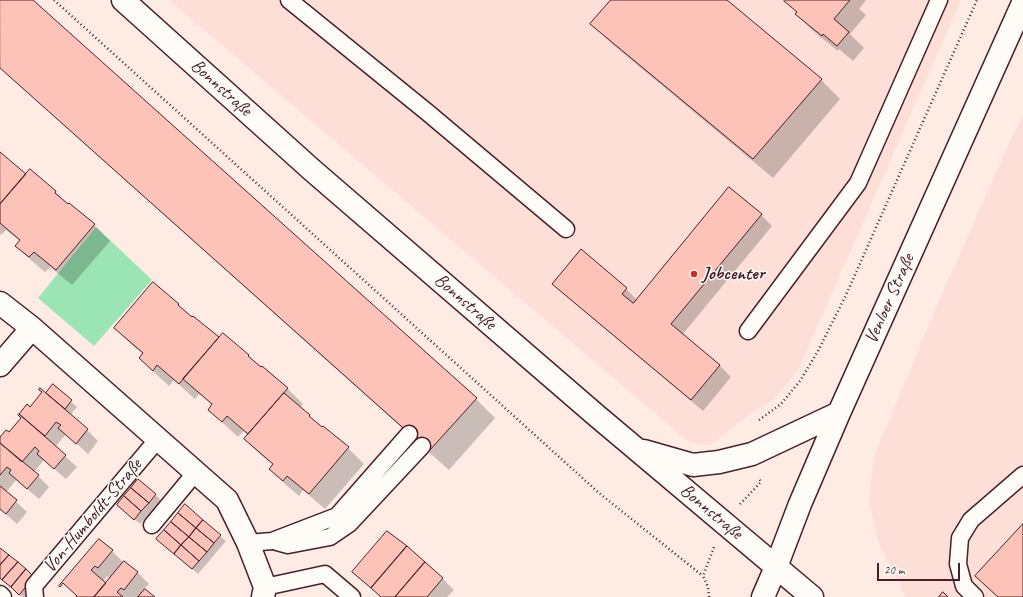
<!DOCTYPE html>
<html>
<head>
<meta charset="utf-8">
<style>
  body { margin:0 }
  #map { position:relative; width:1023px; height:597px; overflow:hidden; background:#fdebe4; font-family:Caveat,sans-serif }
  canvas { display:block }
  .scale { position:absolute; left:877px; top:563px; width:83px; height:18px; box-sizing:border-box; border:2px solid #4a1f2b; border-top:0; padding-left:5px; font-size:12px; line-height:14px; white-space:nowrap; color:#4a1f2b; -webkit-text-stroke:3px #fdfcf7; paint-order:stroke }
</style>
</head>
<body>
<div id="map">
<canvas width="1023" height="597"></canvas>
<div class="scale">20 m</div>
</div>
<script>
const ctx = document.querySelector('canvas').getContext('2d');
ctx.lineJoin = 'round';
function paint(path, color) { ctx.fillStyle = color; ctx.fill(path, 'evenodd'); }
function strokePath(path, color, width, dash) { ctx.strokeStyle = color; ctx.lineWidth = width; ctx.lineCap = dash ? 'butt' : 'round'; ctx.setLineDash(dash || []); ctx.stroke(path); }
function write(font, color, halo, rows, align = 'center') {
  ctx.font = font + ' Caveat,sans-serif'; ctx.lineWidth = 3; ctx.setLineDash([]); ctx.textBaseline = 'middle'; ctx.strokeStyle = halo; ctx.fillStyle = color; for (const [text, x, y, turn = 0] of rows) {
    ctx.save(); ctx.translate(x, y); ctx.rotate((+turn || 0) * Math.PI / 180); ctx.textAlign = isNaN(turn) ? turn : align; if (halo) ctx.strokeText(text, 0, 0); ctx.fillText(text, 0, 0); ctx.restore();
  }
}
paint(new Path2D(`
  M169,0H961L798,370L777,396L769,403L751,413L710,445L689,442Z
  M1023,116V597H906L879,544L869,502L874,457L939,301L1008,146Z`), '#fddfd7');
paint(new Path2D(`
  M96,227L152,280L94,346L38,298Z`), '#9be5b4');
paint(new Path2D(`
  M0,0H31L476,399L495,418L449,470L0,68Z
  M612,0H726L821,80L840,99L773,178L611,43L592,24Z
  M787,0H866L859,9L866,15L850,34L864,48L853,61L839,49L838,51L812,30L797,14L798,13L786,1Z
  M0,153L26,175L55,192L69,205L94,225L110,241L72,285L50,267L45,272L32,261L16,246L20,241L6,230L1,235L0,234Z
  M729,188L761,215L772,226L682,335L720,366L731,377L703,411L565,295L554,284L626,289L637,300Z
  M154,284L178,305L192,318L193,317L219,339L248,355L261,368L287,388L303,404L300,408L322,429L348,448L364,464L325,509L303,490L299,496L286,485L270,469L274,465L261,455L245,439L248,435L243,431L238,437L225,425L209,409L213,405L199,394L195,399L174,380L169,386L156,374L140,358L143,354L131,344L115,328Z
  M53,386L77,407L70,415L87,430L98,441L88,454L66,434L55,447L77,467L66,479L44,460L34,472L49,487L39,499L16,480L6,492L27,512L17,524L0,509V438L9,434L22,418L19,415L27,406L30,408L46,395Z
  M139,481L161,500L140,524L123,510Z
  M388,532L443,579L454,590L447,597H381L354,572Z
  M220,536L226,541L198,574L163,544Z
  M99,540L112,551L124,563L125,562L138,573L149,584L144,589L153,597H77L78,596L63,583ZM107,576L110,579L106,584L103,581Z
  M0,549L34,577L27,597H22L0,578Z`), '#0003');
const building = new Path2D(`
  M0,0H33L477,398L429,451L0,68Z
  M611,0H727L822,79L753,159L590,24Z
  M785,0H850L834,19L849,32L837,46L823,34L822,36L795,14L797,12L784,1Z
  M0,152L26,174L0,204Z
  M30,169L56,191L55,193L68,204L69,203L95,224L56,270L34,252L29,257L15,246L20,240L0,223V204Z
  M729,187L762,214L671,324L720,365L691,400L552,284L581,249L627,288L622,294L633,303Z
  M153,282L179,304L178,305L192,317L193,316L219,337L179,384L157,365L153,371L139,358L143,353L114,328Z
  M223,333L249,355L248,356L261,367L262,366L288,388L248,434L227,416L222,422L208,410L212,404L183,379Z
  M53,384L72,400L65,409L46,393Z
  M40,388L88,429L76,444L58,428L61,425L56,422L45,436L19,414L27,404L30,407L42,392L39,390Z
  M284,393L310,415L309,416L322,427L323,426L349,447L309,494L287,476L283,481L269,469L273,464L244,439Z
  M19,414L66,455L54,469L37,454L39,451L35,447L22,462L0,443V437L6,430L9,432L21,418L18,415Z
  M0,443L39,475L27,489L9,473L11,470L7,467L0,475Z
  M138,479L156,494L149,503L131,488Z
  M0,486L17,500L6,514L0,509Z
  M131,488L149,503L141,511L124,496Z
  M124,496L141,511L134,520L117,505Z
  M185,504L203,520L196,528L178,513Z
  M178,513L196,528L189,537L171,522Z
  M203,520L221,535L214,543L196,528Z
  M171,522L189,537L181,545L164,530Z
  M1023,524V597H998L975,576Z
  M196,528L214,543L207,552L189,537Z
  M164,530L181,545L174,554L156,539Z
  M387,531L407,546L371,588L352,572Z
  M189,537L207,552L199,561L181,545Z
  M99,539L113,550L98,568L95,566L91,570L106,583L94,597H76L77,596L63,583L60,587L59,586Z
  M181,545L199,561L192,569L174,554Z
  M407,546L425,562L395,597H381L371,588Z
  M0,548L9,555L0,565Z
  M9,555L18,562L2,580L0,578V565Z
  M124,561L138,572L124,590L121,588L117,592L123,597H94Z
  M18,562L26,569L11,587L2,580Z
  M425,562L443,578L427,597H395Z
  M26,569L34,577L19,595L11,587Z
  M145,589L155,597H138Z
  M943,592L948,597H939Z`);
paint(building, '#fec3b8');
strokePath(building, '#4a1f2b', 1);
const lane = new Path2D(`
  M289,0L427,112L566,229
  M748,331L858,183L939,0
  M152,525L196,472
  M277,542L288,545L330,537L349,524L422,446
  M248,543L272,541L337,516L409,434
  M265,587L325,574L352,597
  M0,594L3,597
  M35,597L34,586L158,439
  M975,597L964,586L958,564L960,538L971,520L1023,475`);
const street = new Path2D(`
  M0,303L32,328L227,500L248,543L265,587L263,597
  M0,365L32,328`);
const secondary = new Path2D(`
  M123,0L312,170L597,416L812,597
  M644,451L693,465L719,462L752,454L839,413
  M763,597L776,567L800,504L839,413L1023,3`);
strokePath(lane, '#4a1f2b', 19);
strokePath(street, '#4a1f2b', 25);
strokePath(secondary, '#4a1f2b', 25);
strokePath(new Path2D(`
  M54,0L599,493L703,576
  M759,420L781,404L800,381L818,351L846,295L977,0
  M740,504L761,482L759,478
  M709,597L708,587L703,576L714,547`), '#4a1f2b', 2.5, [1, 3]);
strokePath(lane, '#fdfcf7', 16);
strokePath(street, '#fdfcf7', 22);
strokePath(secondary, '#fdfcf7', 22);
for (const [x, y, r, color] of [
  [694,274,4,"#c8321e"]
]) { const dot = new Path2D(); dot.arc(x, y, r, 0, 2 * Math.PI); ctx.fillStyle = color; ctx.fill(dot); strokePath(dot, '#fdfcf7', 1.5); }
write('19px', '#4a1f2b', '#fdfcf7', [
  ["Bonnstraße",221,88,42],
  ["Venloer Straße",890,299,-66],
  ["Bonnstraße",465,302,41],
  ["Bonnstraße",711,512,40],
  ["Von-Humboldt-Straße",93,516,-50]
]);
write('bold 19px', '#4a1f2b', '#fdfcf7', [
  ["Jobcenter",702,274]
], 'left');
</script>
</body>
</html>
